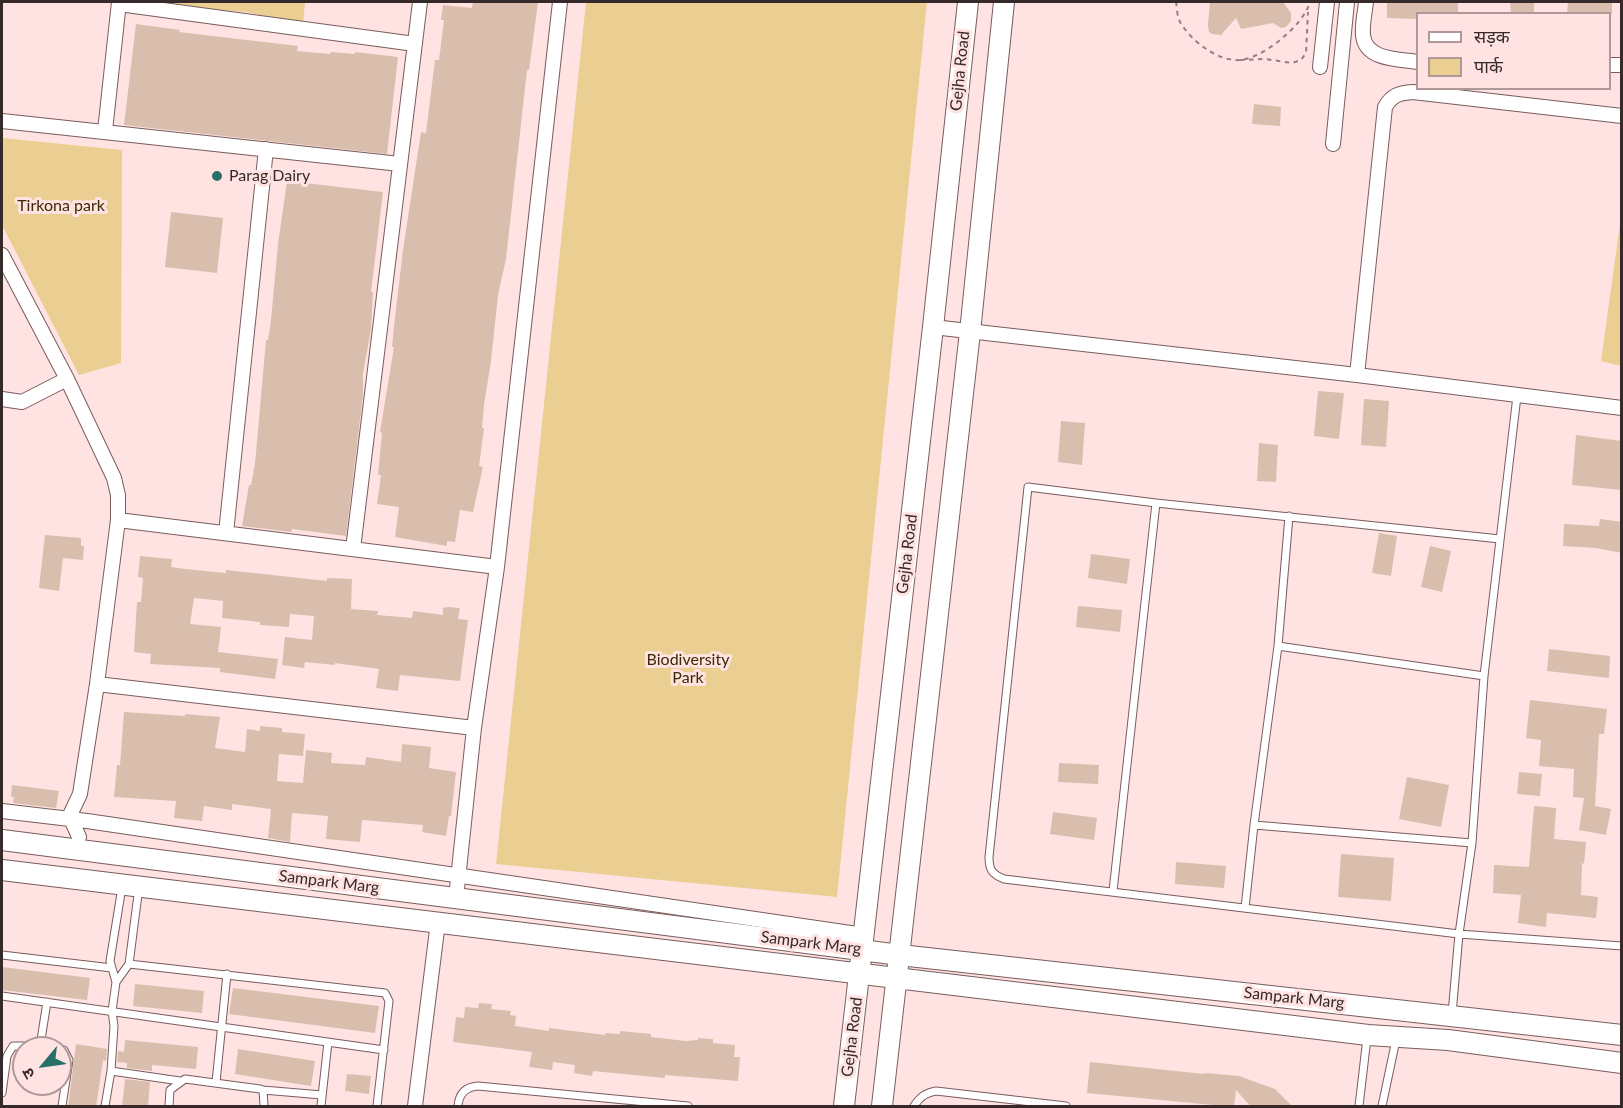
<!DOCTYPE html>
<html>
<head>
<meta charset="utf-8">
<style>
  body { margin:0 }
  #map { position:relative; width:1623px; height:1108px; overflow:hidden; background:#ffe3e2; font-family:Lato,"Noto Sans Devanagari",sans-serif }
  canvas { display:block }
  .frame { position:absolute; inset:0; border:3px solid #362929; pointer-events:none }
  .legend { position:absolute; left:1416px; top:12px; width:195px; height:78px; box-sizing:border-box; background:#ffe3e2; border:2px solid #af9998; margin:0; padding:8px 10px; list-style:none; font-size:18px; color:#362929 }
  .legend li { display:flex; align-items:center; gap:12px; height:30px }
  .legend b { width:30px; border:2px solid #af9998 }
  .north { position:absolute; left:12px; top:1036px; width:60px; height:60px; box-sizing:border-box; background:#ffe3e2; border:2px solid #af9998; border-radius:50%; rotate:241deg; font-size:16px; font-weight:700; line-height:24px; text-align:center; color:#362929 }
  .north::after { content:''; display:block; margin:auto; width:21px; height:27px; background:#297168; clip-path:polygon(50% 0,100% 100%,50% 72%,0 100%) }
</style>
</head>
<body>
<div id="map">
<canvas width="1623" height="1108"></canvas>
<div class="frame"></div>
<ul class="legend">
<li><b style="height:8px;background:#fff"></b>सड़क</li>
<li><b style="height:16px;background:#ebce91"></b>पार्क</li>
</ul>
<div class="north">उ</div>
</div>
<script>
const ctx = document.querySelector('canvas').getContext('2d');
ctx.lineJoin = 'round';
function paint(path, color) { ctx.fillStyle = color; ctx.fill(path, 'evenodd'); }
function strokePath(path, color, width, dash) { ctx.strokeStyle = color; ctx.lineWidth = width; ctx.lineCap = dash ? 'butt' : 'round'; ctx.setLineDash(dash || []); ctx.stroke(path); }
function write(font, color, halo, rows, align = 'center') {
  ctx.font = font + ' Lato,sans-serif'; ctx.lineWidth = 6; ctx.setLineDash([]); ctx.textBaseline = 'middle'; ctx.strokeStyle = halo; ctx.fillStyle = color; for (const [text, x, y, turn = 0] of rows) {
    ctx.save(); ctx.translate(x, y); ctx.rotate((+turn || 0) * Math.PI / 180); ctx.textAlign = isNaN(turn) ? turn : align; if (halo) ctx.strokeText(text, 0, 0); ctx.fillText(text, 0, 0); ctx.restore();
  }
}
paint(new Path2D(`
  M123,2H305L303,24L246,12Z
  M586,2H927L837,897L496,864Z
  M2,138L122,150L121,363L79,375L2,225Z
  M1621,217L1622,366H1621L1601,361Z`), '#ebce91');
paint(new Path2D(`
  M473,2H538L529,70H527L506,259L498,295L491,361L484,405L482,428H484L479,466L483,467L473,512L460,510L455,542L447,541V546L395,537L399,507L377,504L381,475H378L382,433L380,432L394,347H392L394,326L403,250L421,132L426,133L435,60H439L444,20H441L443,5L472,8Z
  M1210,2H1283L1291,13V21L1286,27L1281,28L1273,23L1241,29L1236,18L1221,35L1212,34L1209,32L1208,25Z
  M1387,2H1458V14H1418V19L1387,18Z
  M1510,2H1534V14H1511Z
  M1568,2H1612V14H1567Z
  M136,24L180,30L179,32L298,46L297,51L330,54L331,52L355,54V52L398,57L387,154L124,125Z
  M1254,104L1281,107L1280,126L1252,124Z
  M287,181L383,192L371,292H373L371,329L363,374V395L346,536L292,529L291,532L242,526L249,485H251L255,464L266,340H268L271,320L278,244Z
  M171,212L223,218L217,273L165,267Z
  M1318,391L1344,393L1339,439L1314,436Z
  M1364,399L1389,401L1386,447L1361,445Z
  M1061,421L1085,423L1082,465L1058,462Z
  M1576,435L1622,441V490L1572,485Z
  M1259,443L1278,445L1276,482L1257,481Z
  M1600,519L1622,522V553L1596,548L1563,546L1564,524L1599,526Z
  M1379,533L1397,536L1391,576L1372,573Z
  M45,535L81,538V546H84L83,560L63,558L59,591L39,588Z
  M1430,546L1451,551L1442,592L1421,587Z
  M1091,554L1130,559L1127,584L1088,578Z
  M140,556L172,559L171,567L185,569L226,573V570L327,581V578L352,579L351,609L378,611L377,615L412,618L413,611L443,615V608L448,607L460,608L458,619L468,620L460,681L400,675L398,691L376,688L379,669L335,663V665L305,662L304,668L282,665L285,637L312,640L314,616L290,614L289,627L260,625V622L222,618L223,601L194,598L190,624L221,627L218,652L278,659L275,679L220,672V668L150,664L151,654L134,652L137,602H141L143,578L138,577Z
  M1078,606L1122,610L1120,632L1076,627Z
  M1549,649L1610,656L1609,678L1547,671Z
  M1530,700L1607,709L1604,734H1599L1595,806L1611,809L1606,835L1579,830L1584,798L1573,797L1574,769L1539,766L1541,740L1526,738Z
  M124,712L185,716V714L220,717L215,748L245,752L247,729L260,731V726L282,728V732L305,734L303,756L279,754L277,781L303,783L306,750L332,753L331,763L365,765L366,757L401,762L402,744L431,747L429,768L456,772L451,816H449L446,836L422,832L423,825L362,820L360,842L326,839L328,816L292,813L290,842L268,838L271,809L232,804V810L204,806L202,821L174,818L176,801L114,797L117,765H120Z
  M1059,763L1099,765L1098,784L1058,782Z
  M1519,772L1542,774L1540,796L1517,794Z
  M1407,777L1449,785L1441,827L1399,819Z
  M12,785L59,791L56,808L13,803L14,797H11Z
  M1534,806L1556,808L1554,839L1586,842L1584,864L1582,863L1581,895L1598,897L1596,918L1547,913L1546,927L1518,923L1521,895L1493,893L1494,865L1529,867Z
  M1053,812L1097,818L1094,840L1050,834Z
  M1341,854L1394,858L1391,901L1338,897Z
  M1176,862L1226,866L1224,888L1175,884Z
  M2,967L90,978L87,1000L2,990Z
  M135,984L204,991L202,1013L133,1006Z
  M233,988L379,1006L375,1033L229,1014Z
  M479,1003L492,1004L491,1009L511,1011L510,1015L516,1016L515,1026L549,1031V1028L605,1035V1033L620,1034V1031L651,1034V1037L685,1041L698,1040V1038L713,1039V1043L735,1045L734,1057H740L738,1081L665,1075V1078L593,1071L592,1076L574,1073L575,1065L553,1062L552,1070L529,1067L532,1052L453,1042L456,1017L464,1018L465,1007L478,1008Z
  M125,1040L198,1047L196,1069L152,1065V1071L127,1068V1063L117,1062L118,1051L124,1052Z
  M76,1044L107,1049L106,1061L103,1060L96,1107H68Z
  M238,1049L315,1061L311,1086L235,1074Z
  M1090,1062L1204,1074L1205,1073L1239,1076L1275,1089L1293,1107H1251L1236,1090L1234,1107L1087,1093Z
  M347,1074L371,1076L369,1094L345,1091Z
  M125,1079L150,1082L148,1107H122Z`), '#d9bead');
const lane = new Path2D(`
  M1500,539L1156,503L1028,487L989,857C989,870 992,874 1004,879L1459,934L1622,946
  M1278,646L1484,676
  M1254,825L1472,843
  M122,887L110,961L116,982L129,964L139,887
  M1113,891L1156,503
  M1245,908L1254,825L1278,646L1289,516
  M2,955L112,968
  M129,964L385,993L389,1001L377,1106
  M2,996L384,1050
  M1452,1014L1459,934L1472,843L1484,676L1517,396
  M40,1046L53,1048
  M60,1049L64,1050L69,1060L62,1106
  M111,1071L180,1081
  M216,1082L227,974
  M263,1090L322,1095
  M2,1093L7,1056L13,1046H40L47,1002
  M105,1106L111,1071L114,1026L112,1011L116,982
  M169,1106L170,1090L185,1079L260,1089L263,1090L264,1106
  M321,1106L328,1042
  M458,1106C459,1094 465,1087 478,1086L688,1106
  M914,1106C920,1097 925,1093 936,1091L1066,1106
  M1359,1106L1367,1038
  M1382,1106L1396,1040`);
const street = new Path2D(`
  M1366,2C1365,12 1362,24 1363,35C1365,60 1398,59 1418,62
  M119,4L415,44
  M1610,65H1622
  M1320,67L1327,2
  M2,121L400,164
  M105,131L119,2
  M1333,144L1347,2
  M2,255L67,379L114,478L118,495V520L97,684L80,794L71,813V819L79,837
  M933,327L1357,375L1622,408
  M1357,375L1385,107C1392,95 1399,93 1413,92L1622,116
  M2,399L22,402L67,379
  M118,520L497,567
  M226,533L266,149
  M353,549L420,2
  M97,684L474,728
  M2,811L87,821L864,935
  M456,898L474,728L497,567L560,2
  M415,1106L438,922`);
const secondary = new Path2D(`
  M2,840L900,955L1622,1035
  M2,870L1368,1035L1448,1040L1622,1063
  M844,1106L933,327L968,2
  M882,1106L970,332L1004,2`);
strokePath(lane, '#795c5c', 9);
strokePath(street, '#795c5c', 16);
strokePath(secondary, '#795c5c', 22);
strokePath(new Path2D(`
  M1176,2C1177,7 1177,15 1179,20C1188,38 1213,58 1234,60C1259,63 1304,25 1310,2
  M1240,60L1265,59L1292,63L1301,60L1306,53L1308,12`), '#94807f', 2, [4.5, 4.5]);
strokePath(lane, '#fff', 7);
strokePath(street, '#fff', 14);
strokePath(secondary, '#fff', 20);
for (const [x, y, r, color] of [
  [217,176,6,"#297168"]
]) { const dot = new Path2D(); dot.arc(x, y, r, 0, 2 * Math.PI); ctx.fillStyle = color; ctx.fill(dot); strokePath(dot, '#ffe3e2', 2); }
write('16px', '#362929', '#ffe3e2', [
  ["Gejha Road",960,71,-84],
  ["Gejha Road",907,554,-83],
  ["Sampark Marg",329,882,7],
  ["Sampark Marg",811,943,7],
  ["Sampark Marg",1294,998,6],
  ["Gejha Road",852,1037,-83]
]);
write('16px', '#362929', '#ffe3e2', [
  ["Parag Dairy",229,176]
], 'left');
write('16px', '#3b2b04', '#ffe3e2', [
  ["Tirkona park",61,206],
  ["Biodiversity",688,660],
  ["Park",688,678]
]);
</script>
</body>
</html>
